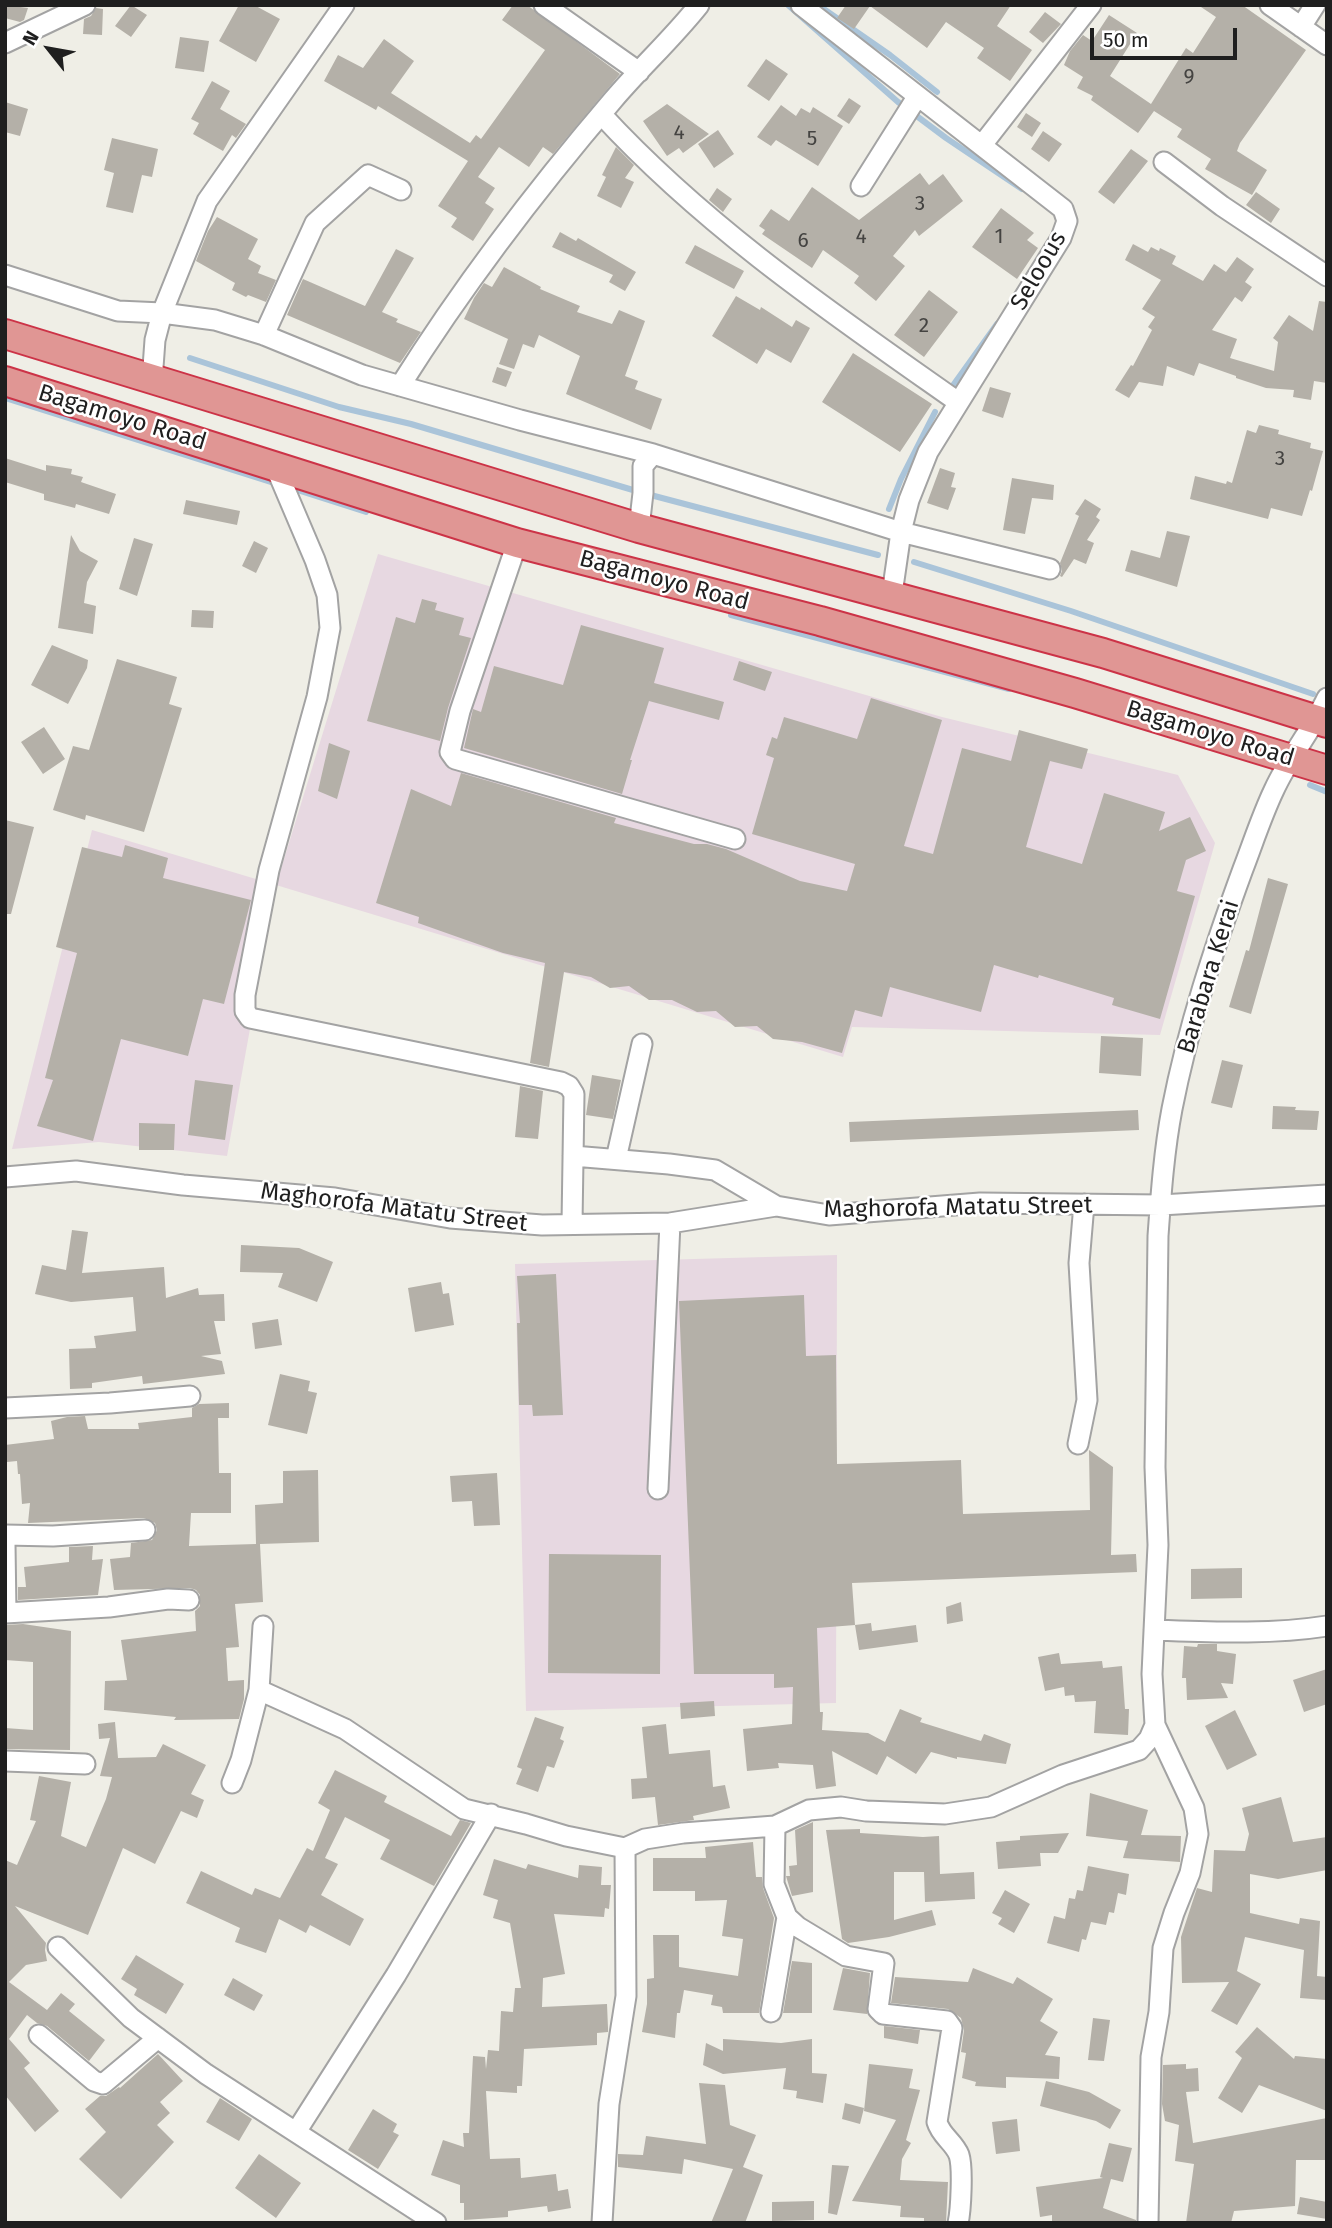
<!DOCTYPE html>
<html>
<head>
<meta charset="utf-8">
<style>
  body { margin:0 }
  #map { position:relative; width:1332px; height:2228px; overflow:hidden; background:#efeee6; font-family:"Fira Sans",sans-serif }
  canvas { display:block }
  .frame { position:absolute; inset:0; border:7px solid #1f1f1f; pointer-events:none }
  .north { position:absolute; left:14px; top:14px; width:70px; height:70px; -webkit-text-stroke:5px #fff; paint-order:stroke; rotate:301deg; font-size:19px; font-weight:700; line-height:28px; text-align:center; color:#1f1f1f }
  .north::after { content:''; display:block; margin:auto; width:24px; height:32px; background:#1f1f1f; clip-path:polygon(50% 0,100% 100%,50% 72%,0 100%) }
  .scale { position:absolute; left:1090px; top:28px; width:147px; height:32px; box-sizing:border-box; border:4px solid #1f1f1f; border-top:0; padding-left:9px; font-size:21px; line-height:24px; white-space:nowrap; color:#1f1f1f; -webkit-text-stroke:5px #fff; paint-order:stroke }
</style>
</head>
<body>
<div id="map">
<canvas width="1332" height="2228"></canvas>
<div class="frame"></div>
<div class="north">N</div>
<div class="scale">50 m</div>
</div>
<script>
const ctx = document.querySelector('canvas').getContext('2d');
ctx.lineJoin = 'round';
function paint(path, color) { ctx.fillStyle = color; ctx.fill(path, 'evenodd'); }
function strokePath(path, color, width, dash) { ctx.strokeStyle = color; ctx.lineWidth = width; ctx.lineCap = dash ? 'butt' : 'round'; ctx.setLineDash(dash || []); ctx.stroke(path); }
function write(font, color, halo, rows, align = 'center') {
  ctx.font = font + ' "Fira Sans",sans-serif'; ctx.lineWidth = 5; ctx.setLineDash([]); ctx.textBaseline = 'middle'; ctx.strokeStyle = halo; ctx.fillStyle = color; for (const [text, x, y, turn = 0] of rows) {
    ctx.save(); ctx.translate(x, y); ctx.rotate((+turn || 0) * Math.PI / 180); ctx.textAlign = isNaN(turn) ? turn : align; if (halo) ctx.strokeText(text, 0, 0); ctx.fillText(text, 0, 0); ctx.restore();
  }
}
paint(new Path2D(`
  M378,554L942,717L1178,775L1215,843L1160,1035L852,1027L843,1057L276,885L227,1156L99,1142L12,1149L92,830L276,885Z
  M837,1255L836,1703L526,1711L515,1264Z`), '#e7d8e1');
strokePath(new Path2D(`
  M788,5L898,102L946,138L1022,189
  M818,5L890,55L937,92
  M190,358L339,407L411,424L643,493L878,555
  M949,391L997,324
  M5,398L277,484
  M291,488L366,512
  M889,509L901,479L935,412
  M914,562L1071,611L1313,694
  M731,615L1009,689
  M1310,785L1327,792`), '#aac4d9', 6);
paint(new Path2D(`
  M5,5L28,8L24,20L20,22L5,18Z
  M131,5L147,15L131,37L115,26Z
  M239,5H254L280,19L256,62L219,41Z
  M513,5H527L620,74L553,154L543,147L529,167L499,147L478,177L495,188L485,203L494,209L473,241L451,227L457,218L438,206L468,161L378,106L376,110L324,81L338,55L363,68L384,39L414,61L391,93L470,143L476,135L481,139L545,50L502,20Z
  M846,5H1011L997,26L1032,50L1010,81L977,58L984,48L946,22L927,48L870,6L854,29L837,18Z
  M1198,5H1242L1306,50L1240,143L1237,151L1267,170L1252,195L1205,169L1211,159L1177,137L1182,129L1154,111L1138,133L1091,100L1093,96L1077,88L1083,77L1064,65L1070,51L1083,35L1092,41L1109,15L1137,33L1110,76L1151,104L1186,48L1193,53L1216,17Z
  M96,8L103,9L102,35L83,34L84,19L91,16Z
  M1045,12L1061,24L1043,43L1029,32Z
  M180,37L209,41L204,72L175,68Z
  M766,59L788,74L769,101L747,86Z
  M212,81L230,91L220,109L246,124L236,138L232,135L223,151L193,134L199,123L191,119Z
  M849,98L861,106L849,124L837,116Z
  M5,102L28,109L20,136L5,132Z
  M667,104L709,134L683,153L679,148L667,156L643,121Z
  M781,105L796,116L801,108L810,113L813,107L843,126L818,166L776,140L771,146L757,137Z
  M1026,113L1041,123L1032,137L1017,127Z
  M718,130L734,154L714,168L698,144Z
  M1043,131L1062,144L1049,162L1031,149Z
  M112,138L158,149L152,177L142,175L133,213L106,207L114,173L104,170Z
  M616,147L634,165L625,178L634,182L621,208L597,196L606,177L602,175Z
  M1131,149L1148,161L1114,204L1098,192Z
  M920,173L929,185L943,174L963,201L919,236L915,230L893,256L905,266L876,301L854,283L859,276L823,250L812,268L762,234L765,230L759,226L771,209L789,221L812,187L859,220Z
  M717,188L732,199L723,212L709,200Z
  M1256,192L1280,209L1271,223L1246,205Z
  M1001,208L1034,233L1027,240L1038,248L1017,279L972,247Z
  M217,217L258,239L248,259L261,266L258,273L276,280L266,302L248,295L246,297L232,290L235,283L196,261L208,231Z
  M560,232L576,241L578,238L636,272L625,291L609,282L613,275L552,247Z
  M1133,244L1148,252L1151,247L1159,251L1160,248L1176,256L1172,264L1203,281L1214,264L1226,272L1237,257L1254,269L1245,282L1252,287L1242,302L1235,297L1212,330L1237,339L1230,358L1274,371L1278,342L1273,338L1289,315L1313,331L1319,301L1327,302V383L1314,381L1311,400L1293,397L1294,390L1266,388L1236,378V376L1199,363L1194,376L1167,366L1163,386L1139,382L1129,398L1115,390L1131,365L1133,366L1152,330L1148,327L1155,317L1142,309L1161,280L1125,260Z
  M695,245L744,271L734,289L685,263Z
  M396,249L414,258L382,312L398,319L396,322L421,332L400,363L287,315L303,279L365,306Z
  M504,267L541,287L540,289L580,306L577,312L612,324L619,310L645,321L625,376L638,381L635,389L662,399L651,430L566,394L580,356L539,335L534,348L523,344L514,369L499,364L508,339L464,319L474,298L484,283L492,287Z
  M929,290L958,312L924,357L894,335Z
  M736,296L760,310L761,307L792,327L796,320L810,328L791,363L766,349L757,364L712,336Z
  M853,353L932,404L900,452L822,402Z
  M497,367L512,372L506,387L492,382Z
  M990,387L1011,393L1003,418L982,411Z
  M1259,425L1279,430L1278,434L1311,443L1310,448L1323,451L1312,491L1310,490L1302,516L1271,508L1268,519L1190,499L1195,476L1226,484L1227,481L1232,483L1247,430L1256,433Z
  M5,458L46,471V465L72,469L71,474L83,477L81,482L116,494L109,514L76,504L75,508L44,500V494L5,482Z
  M940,468L955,473L951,487L956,488L948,510L927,503Z
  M1012,478L1054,485L1053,500L1032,498L1025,534L1003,530Z
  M1085,499L1101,509L1096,517L1100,520L1087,540L1094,543L1086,564L1074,559L1062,577L1060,576L1062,571L1060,563L1079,516L1075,514Z
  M186,500L240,511L237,525L183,514Z
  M1167,531L1190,536L1177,587L1125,571L1131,550L1160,558Z
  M71,535L80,551L98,561L87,582L84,603L96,606L93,634L58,628Z
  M134,538L153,544L137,596L119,589Z
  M254,541L268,548L256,573L242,566Z
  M422,599L437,603L435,610L464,618L459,635L471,638L448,708L440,741L367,721L396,617L415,623Z
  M192,610L214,611L213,628L191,627Z
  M581,625L664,648L654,683L724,702L719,720L649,701L630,760H632L622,794L464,748L473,709L481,712L494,666L563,685Z
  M52,645L88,660L87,668L68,704L31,685Z
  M117,659L177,677L169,704L182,708L144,832L86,815L85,820L53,810L73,746L89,750Z
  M739,661L772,672L765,691L733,680Z
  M871,698L942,720L904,846L933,854L962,748L1011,761L1019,730L1088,749L1082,769L1050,761L1026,847L1082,864L1104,793L1165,812L1159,831L1190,817L1206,851L1186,860L1177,891L1195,896L1160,1019L1112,1005L1114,998L1039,975L1038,978L994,965L981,1012L890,987L882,1017L855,1010L842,1053L802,1042L773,1039L757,1026L735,1027L716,1011L697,1012L672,1000H649L629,986L610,988L591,977L564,972L549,1067L530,1063L545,963L503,953L418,923L419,917L376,903L411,789L451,806L461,773L616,818L614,823L694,844H707L726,849L800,881L847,891L855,864L752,834L774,758L766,755L772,737L777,739L784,717L857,739Z
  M44,727L65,759L43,774L21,742Z
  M329,743L350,751L337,799L318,791Z
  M5,820L34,827L11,914H5Z
  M125,845L168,858L163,878L251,900L224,1004L203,999L188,1056L121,1039L93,1141L37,1126L53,1080L45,1078L77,953L56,947L82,847L122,857Z
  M1268,878L1288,884L1251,1014L1229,1007L1246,950L1249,951Z
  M1101,1036L1143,1038L1141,1076L1099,1073Z
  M1222,1060L1243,1065L1232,1108L1211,1103Z
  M592,1075L621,1080L613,1119L586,1115Z
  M195,1080L233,1085L225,1140L188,1135Z
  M520,1086L543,1091L538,1139L515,1137Z
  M1273,1106L1296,1107L1295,1110L1319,1111L1317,1130L1272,1129Z
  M1138,1110L1139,1130L850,1142L849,1122Z
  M139,1123L175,1124L174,1150H139Z
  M72,1230L88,1232L82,1273L164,1267L166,1298L198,1288L199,1295L224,1294L225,1321H214L221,1354L201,1356L222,1361L225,1374L143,1384L142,1376L92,1383V1388L70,1389L69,1349L96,1348L94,1336L136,1331L133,1297L71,1302L35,1294L42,1265L66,1270Z
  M241,1245L299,1248L333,1262L317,1302L278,1287L283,1273L240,1272Z
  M556,1274L563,1415L533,1416L532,1405H519L517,1323H520L517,1276Z
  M441,1282L443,1294L449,1293L454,1325L415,1332L408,1288Z
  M804,1295L806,1356L836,1355L837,1464L961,1460L963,1514L1090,1510L1089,1450L1113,1467L1111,1555L1136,1554L1137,1572L852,1583L855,1625L817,1628L820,1712H823L822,1730L868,1733L885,1742L900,1709L922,1718L920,1722L981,1741L984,1734L1011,1744L1006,1764L957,1757V1759L931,1752L916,1774L887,1756L877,1775L832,1751L836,1786L816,1789L813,1765L778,1763L779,1768L747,1771L743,1729L792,1724L793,1687L774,1688V1674H694L679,1301Z
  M278,1319L282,1345L255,1349L252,1323Z
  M280,1374L310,1381L308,1391L317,1393L307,1434L268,1425Z
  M229,1403V1418H218L219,1473H231V1513H191L189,1546L256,1544L255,1505L283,1503V1471L318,1470L319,1542L260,1544L263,1602L235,1604L239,1647L226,1648L228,1681L244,1680V1699L239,1719L174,1720L176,1717L104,1710L105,1681L127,1680L121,1640L196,1631L195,1611L200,1606V1595L196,1590L190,1588L114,1590L110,1559L130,1557L131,1543L152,1540L157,1530L155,1523L144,1518L28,1523L30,1503L22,1504L20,1474H18L17,1461L7,1462L5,1445L54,1439L51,1421L67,1417L85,1416L88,1429H139L138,1423L192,1417V1408L199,1404Z
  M497,1473L500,1525L474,1526L472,1501L452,1502L450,1476Z
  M93,1546L92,1560L103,1559L98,1595L18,1600V1587H26L24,1567L69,1562V1547Z
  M549,1554L661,1555L660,1674L548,1673Z
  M1242,1568V1598L1191,1599V1569Z
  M961,1602L963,1621L947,1624L946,1607Z
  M871,1623L872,1631L916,1625L918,1642L859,1650L855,1625Z
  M23,1624L71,1631L70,1750L5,1749V1728L33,1730V1662L5,1660V1625Z
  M1198,1644H1217V1651L1236,1654L1233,1684L1221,1683L1228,1698L1187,1700L1186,1678H1182L1184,1646L1197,1647Z
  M1059,1653L1061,1664L1102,1661L1103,1668L1122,1666L1125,1709H1129L1128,1735L1094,1733L1096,1701L1075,1702L1074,1695L1065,1696L1064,1687L1045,1691L1038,1657Z
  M1327,1669V1704L1304,1712L1293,1680Z
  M714,1701L715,1716L681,1719L680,1703Z
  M1235,1710L1257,1755L1227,1770L1205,1726Z
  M535,1717L564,1727L560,1739L564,1741L554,1768L547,1766L538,1792L516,1784L522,1769L517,1767Z
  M115,1722L118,1758L156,1757L163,1744L206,1765L191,1794L204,1800L197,1818L181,1811L155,1864L123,1848L88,1935L15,1906L46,1943L45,1950L47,1961L26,1965L9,1982L47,2010L61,1993L75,2004L69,2011L105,2040L89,2061L47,2026L37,2023L27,2015L9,2039L30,2063L24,2068L59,2111L35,2132L5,2095V1860L17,1865L36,1821L30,1820L39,1776L71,1782L61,1836L86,1847L106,1799L112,1777L100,1776L110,1738L99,1739L98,1724Z
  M666,1724L669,1754L710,1750L713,1787L725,1785L730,1808L693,1816L694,1820L658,1825L655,1797L632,1799L631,1779L647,1778L642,1727Z
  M335,1770L387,1796L384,1802L451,1836L460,1820L471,1823L434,1886L380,1859L390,1840L345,1817L325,1858L338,1864L321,1895L364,1919L350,1946L310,1925L306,1933L279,1919L266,1953L235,1942L240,1928L186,1903L201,1871L252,1895L255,1888L280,1898L307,1848L313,1851L330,1810L318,1803Z
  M1090,1793L1148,1810L1141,1835L1181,1836L1180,1862L1123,1858L1128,1841L1086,1836Z
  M1281,1797L1293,1842L1327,1837V1870L1278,1879L1250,1874V1913L1299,1924L1300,1918L1320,1921L1317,1976L1327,1977L1326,2000L1300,1998L1304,1950L1245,1937L1237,1971L1261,1984L1237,2025L1211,2011L1229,1982L1182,1983L1181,1937L1197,1888L1212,1892L1214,1850L1245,1851L1249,1834L1242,1808Z
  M813,1822V1892L792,1896L786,1876H790L789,1866L797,1865L795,1830Z
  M860,1829V1833L923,1837L939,1836L940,1874L974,1872L975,1899L925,1902L924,1872H894V1920L932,1910L936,1925L889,1937L848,1943L842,1939L826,1830Z
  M1069,1833L1058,1853H1040L1041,1866L998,1869L996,1842L1020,1840V1836Z
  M753,1842L756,1877H762L763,1888L774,1918L759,2013H723L722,2007L711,2005L713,1995L684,1990L680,2013H677L675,2038L642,2032L647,2004V1979L654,1978L653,1935H679V1967L738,1976L743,1939L722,1936L727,1900L695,1901V1891H653V1858H706L705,1847Z
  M494,1859L526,1869L528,1864L578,1878L579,1865L602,1867L601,1885H611L609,1909L605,1908L604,1917L554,1914L565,1974L543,1978L542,2007L607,2004L608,2028V2032L597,2033V2045L524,2049L522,2086H517V2093L486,2091L490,2159L520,2158L521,2178L556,2174L558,2191L568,2189L571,2208L548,2212L547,2206L508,2211V2217L464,2220V2203H460V2185L431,2175L443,2140L464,2147L463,2133H469L473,2056L485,2057L486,2069L488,2050L499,2051L501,2011L513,2012L515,1988H521L510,1923L493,1918L498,1900L483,1895Z
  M1088,1866L1129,1874L1126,1895L1118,1893L1114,1913L1109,1912L1106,1925L1091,1922L1086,1940L1082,1939L1079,1952L1047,1943L1054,1916L1065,1919L1069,1898L1075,1899L1077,1890L1083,1891Z
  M1005,1890L1030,1904L1014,1933L998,1924L1002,1918L992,1913Z
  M136,1955L184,1984L166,2014L134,1995L137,1989L121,1979Z
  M792,1961L812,1963V2013H783Z
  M843,1968L870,1973L867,2014L833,2010Z
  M973,1968L1013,1984L1017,1977L1053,1999L1040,2021L1058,2032L1045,2055L1060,2057L1059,2079L1006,2077V2088L975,2086L976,2082L962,2078L966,2053L961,2052L964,2030L961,2018L948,2009L891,2003L895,1977L968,1982Z
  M233,1978L263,1995L254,2011L224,1995Z
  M1093,2018L1110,2020L1104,2061L1088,2060Z
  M884,2026L920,2030L918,2044L884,2038Z
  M1257,2027L1294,2059L1295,2056L1327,2059V2111L1259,2085L1242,2113L1218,2098L1242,2058L1235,2052Z
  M723,2039L781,2043L812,2039V2073L827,2074L823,2103L796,2098L797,2091L783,2089L786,2068L723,2074L703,2065L706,2043L723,2051Z
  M158,2054L183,2081L160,2102L170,2113L157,2125L174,2142L121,2199L79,2159L106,2132L85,2109L100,2096H106L119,2087L120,2088Z
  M869,2064L913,2069L909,2088L920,2090L906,2140L911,2143L902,2159L900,2180L948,2182L946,2223H924V2218L900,2217L901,2206L852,2201L896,2120L864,2111Z
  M1186,2064V2069L1198,2068L1199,2091L1186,2092L1193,2143L1327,2118V2160H1296L1295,2206L1234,2211L1231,2223H1186L1194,2164L1175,2161L1179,2125L1165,2121L1162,2104L1163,2065Z
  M1046,2081L1089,2092L1121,2110L1110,2129L1096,2121L1040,2106Z
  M699,2083L725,2085L730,2125L756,2135L743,2167L763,2175L745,2223H711L733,2169L684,2159L682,2174L618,2167V2154L643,2155L646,2136L706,2144Z
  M220,2098L252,2119L239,2141L206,2122Z
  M845,2103L864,2108L860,2124L842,2119Z
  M373,2109L397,2124L393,2132L399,2135L378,2169L348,2150Z
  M1017,2119L1020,2151L996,2154L992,2122Z
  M1109,2143L1132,2148L1123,2182L1111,2179L1103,2208L1136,2220V2223H1052V2215L1040,2217L1036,2187L1103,2178L1100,2177Z
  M259,2154L301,2183L276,2218L235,2188Z
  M832,2165L849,2166L837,2215L828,2213Z
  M1300,2197L1327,2202V2219L1297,2214Z
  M814,2201V2220L772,2221V2202Z`), '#b4b0a8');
const minor = new Path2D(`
  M544,5L639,72
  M801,5L1063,209L1067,221L1061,238L928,452L909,500L901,532L892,594
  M1270,5L1327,45
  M1301,27L1315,5
  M5,43L85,5
  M601,114C706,228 833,314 958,402
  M982,145L1091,5
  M1164,162L1222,206L1327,276
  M861,186L917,97
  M5,275L118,311L162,313L215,320L264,335L362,375L520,420L653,454L901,532L1050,569
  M264,335L315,223L368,175L401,190
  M152,381L155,340L162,313L207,201L344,5
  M400,386C463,286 536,190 613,100C641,67 672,39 699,5
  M275,466L315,560L327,595L330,628L317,697L269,870L245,995V1011L250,1018L561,1082L569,1086L574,1094L572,1224
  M639,528L643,493V466L653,454
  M517,543L460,711L450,752L455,759L735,839
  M573,1156L669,1164L715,1170L776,1206
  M616,1159L642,1044
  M5,1177L76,1171L183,1185L335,1198L450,1218L542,1225L670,1223L776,1206L829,1215L980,1203L1161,1205L1327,1195
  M5,1408L110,1403L190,1396
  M1078,1444L1087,1400L1079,1263L1084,1204
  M658,1489L670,1223
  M5,1535L53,1536L145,1530
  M5,1544L6,1613
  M5,1613L109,1607L168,1599L189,1600
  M1154,1630C1212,1632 1269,1635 1327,1626
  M259,1690L345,1729L464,1809L526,1824L566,1836L625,1848L645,1839L683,1833L775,1826L809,1810L841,1807L866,1811L945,1814L991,1807L1063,1775L1139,1750L1149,1739L1155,1725
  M5,1761L85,1764
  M232,1783L241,1760L259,1690L263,1626
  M775,1826L774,1884L787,1917L798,1927L846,1956L884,1963L878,2009L883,2014L947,2021L952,2028L937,2122C941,2136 954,2142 959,2155C963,2167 961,2210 958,2223
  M58,1947L131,2018L206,2074L436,2223
  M771,2012L787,1917
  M39,2035L94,2081L103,2084L158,2038
  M296,2132L396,1975L491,1814
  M602,2223L609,2104L626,1996L625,1848
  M1148,2223L1151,2057L1159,2012L1163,1948L1174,1913L1190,1873L1198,1834L1194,1808L1155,1725L1152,1674L1158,1545L1155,1467L1158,1236C1161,1194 1164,1151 1172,1109C1188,1027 1214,948 1243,869C1253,843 1262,815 1274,790C1289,757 1312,730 1327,698`);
const highway = new Path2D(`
  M5,334L639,528L1103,653L1327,723
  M5,381L517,543L820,621L1075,693L1327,770`);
strokePath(minor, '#a3a3a3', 23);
strokePath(highway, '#cc3347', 32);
strokePath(minor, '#fff', 19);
strokePath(highway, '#e09694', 28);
write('21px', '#444341', null, [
  ["9",1189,77],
  ["4",679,133],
  ["5",812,139],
  ["3",920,204],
  ["4",861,237],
  ["1",999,237],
  ["6",803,241],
  ["2",924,326],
  ["3",1280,459]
]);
write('24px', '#1f1f1f', '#fff', [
  ["Seloous",1039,271,-60],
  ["Bagamoyo Road",122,418,17],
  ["Bagamoyo Road",664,581,15],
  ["Bagamoyo Road",1210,734,17],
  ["Barabara Kerai",1209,977,-73],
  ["Maghorofa Matatu Street",394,1208,7],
  ["Maghorofa Matatu Street",958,1208,-1]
]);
</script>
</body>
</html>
